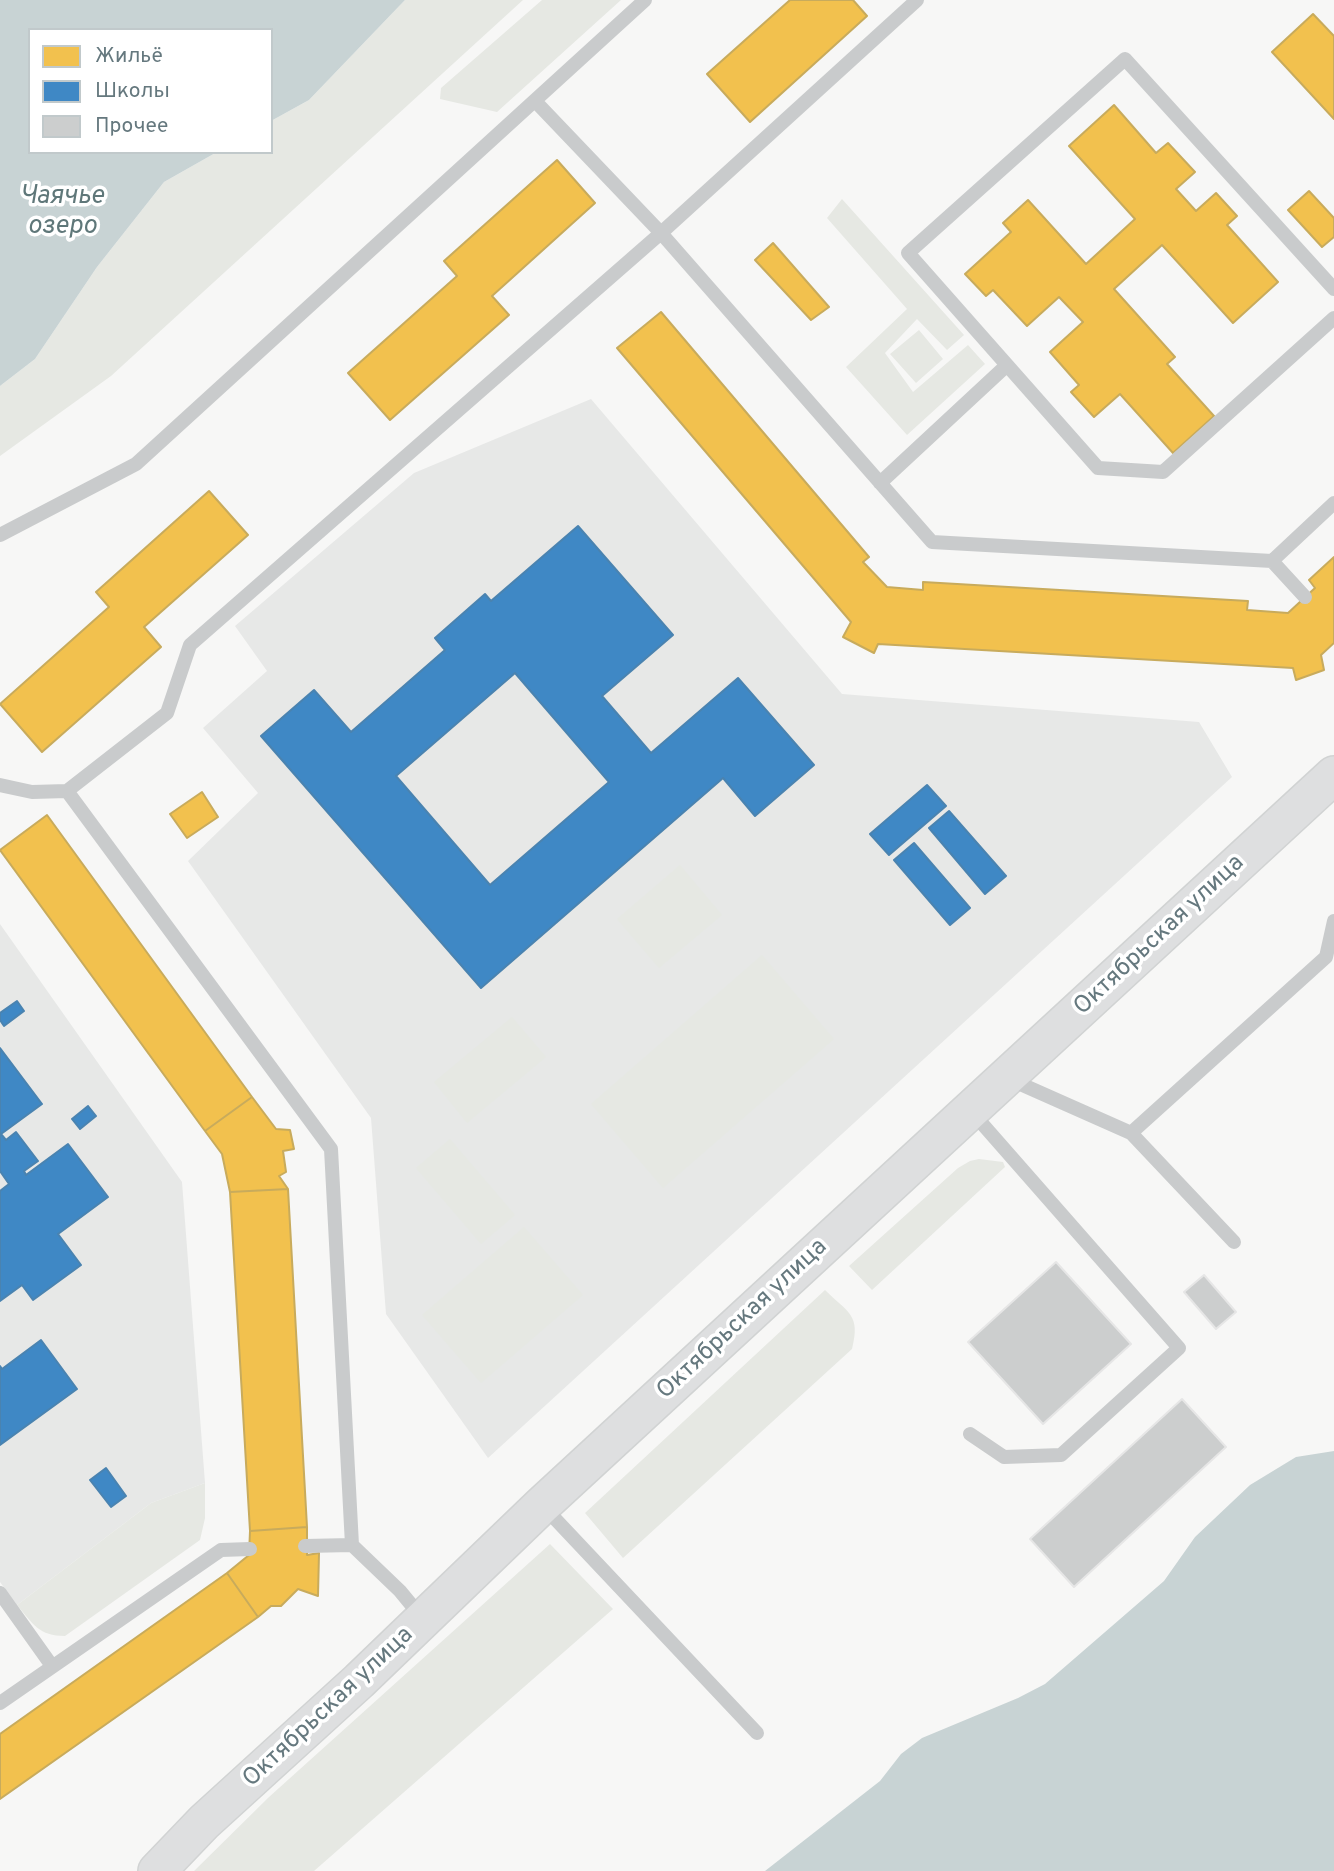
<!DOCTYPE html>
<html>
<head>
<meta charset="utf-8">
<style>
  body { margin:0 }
  #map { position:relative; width:1334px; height:1871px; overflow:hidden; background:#f7f7f6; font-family:Overpass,sans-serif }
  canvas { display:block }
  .legend { position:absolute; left:28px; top:28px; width:245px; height:126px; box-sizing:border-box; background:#fff; border:2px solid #c1c9cb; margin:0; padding:9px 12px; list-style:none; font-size:21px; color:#65787e }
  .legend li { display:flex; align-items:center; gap:14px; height:35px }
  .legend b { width:35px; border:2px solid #c1c9cb }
</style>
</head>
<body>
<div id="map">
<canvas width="1334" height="1871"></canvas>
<ul class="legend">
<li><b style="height:19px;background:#f2c14e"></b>Жильё</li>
<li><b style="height:19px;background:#3f88c5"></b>Школы</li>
<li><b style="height:19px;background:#cccece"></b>Прочее</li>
</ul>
</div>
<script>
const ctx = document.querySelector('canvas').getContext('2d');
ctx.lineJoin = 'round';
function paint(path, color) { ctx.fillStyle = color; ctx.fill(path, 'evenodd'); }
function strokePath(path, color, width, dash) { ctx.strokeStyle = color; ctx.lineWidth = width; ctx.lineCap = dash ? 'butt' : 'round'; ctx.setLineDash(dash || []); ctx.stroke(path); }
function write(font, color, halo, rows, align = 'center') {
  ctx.font = font + ' Overpass,sans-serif'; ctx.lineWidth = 7; ctx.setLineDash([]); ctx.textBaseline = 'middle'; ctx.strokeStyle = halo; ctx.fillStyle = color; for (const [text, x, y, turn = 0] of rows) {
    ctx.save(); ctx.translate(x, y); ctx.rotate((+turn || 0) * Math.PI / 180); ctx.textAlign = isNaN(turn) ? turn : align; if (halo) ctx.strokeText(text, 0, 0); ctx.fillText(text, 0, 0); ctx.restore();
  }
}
paint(new Path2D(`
  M591,399L842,694L1199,722L1232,777L488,1458L386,1314L371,1118L188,861L258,793L203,728L267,671L235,626L414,473Z
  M0,924L182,1182L205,1483L151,1503L17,1605L0,1582Z`), '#e7e8e7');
paint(new Path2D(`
  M405,0H523L111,376L0,456V386L35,359L97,267L164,182L217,152H271V121L309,100Z
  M542,0H621L497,112L440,99L441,88Z
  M842,199L964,335L947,350L917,319L885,353L913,392L968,345L985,364L907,435L846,367L907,309L827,218Z
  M919,330L943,359L916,383L890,354Z
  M680,865L722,915L659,968L617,919Z
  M762,955L834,1039L663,1188L591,1104Z
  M512,1017L546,1057L467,1123L434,1082Z
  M450,1139L515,1215L481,1244L416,1168Z
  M979,1159L1003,1162L1005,1167L872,1290L849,1266L958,1168L970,1161Z
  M524,1227L583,1295L481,1383L422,1315Z
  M825,1290C848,1313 861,1314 852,1349L623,1558L585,1513Z
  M205,1483V1518L200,1540L65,1636C39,1636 33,1624 17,1605L151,1503Z
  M550,1544L613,1609L314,1871H194L269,1797Z`), '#e6e8e3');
paint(new Path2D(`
  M0,0H405L309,100L271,121V30H30V152H217L164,182L97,267L35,359L0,386Z
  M1334,1451V1871H765L880,1781L901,1754L922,1738L1018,1698L1045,1684L1164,1581L1195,1537L1250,1485L1296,1457Z`), '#c8d3d4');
const homes = new Path2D(`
  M790,0H853L867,16L750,122L707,74Z
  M1313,14L1334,36V119L1272,52Z
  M1114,105L1156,153L1168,143L1195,172L1176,189L1196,211L1216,193L1237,216L1227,225L1278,282L1233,323L1162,245L1114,289L1175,357L1167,364L1214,416L1173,453L1120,394L1094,417L1071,392L1079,385L1050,352L1083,322L1059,297L1027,326L993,290L986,296L965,274L1011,232L1003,223L1028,200L1086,264L1135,219L1069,146Z
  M557,160L595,203L492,296L509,315L390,420L348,373L457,276L444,261Z
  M1309,191L1334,218V237L1322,247L1288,210Z
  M773,243L829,307L811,320L755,260Z
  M661,312L869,557L863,562L887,587L923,590V582L1248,601L1247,610L1288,613L1315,588L1309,580L1334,557V643L1321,655L1324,670L1296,680L1293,668L878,644L874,653L843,637L851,622L617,348Z
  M209,491L248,535L144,627L161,647L42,752L0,704L109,607L96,592Z
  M202,792L218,817L187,838L170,814Z
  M47,815L252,1097L205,1131L0,850Z
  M252,1097L276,1129L290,1130L294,1149L283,1151L286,1172L279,1176L288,1189L230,1192L222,1154L205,1131Z
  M288,1189L307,1527L250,1531L230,1192Z
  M307,1527V1555L319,1553L318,1596L298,1589L281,1606H271L258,1617L227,1573L249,1555L250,1531Z
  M227,1573L258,1617L0,1799V1734Z`);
paint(homes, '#f2c14e');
strokePath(homes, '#c8ab5c', 2);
const schools = new Path2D(`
  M578,526L673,635L602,696L651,753L738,678L814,765L755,816L723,778L481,988L261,736L314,690L351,732L445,650L435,638L485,594L491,601ZM515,673L609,782L490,885L396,776Z
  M927,785L946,806L889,855L870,834Z
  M949,811L1006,876L985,894L929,828Z
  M914,843L970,908L950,925L894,860Z
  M17,1001L24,1011L4,1026L0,1020V1013Z
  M0,1048L42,1104L1,1134L6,1140L16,1132L38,1161L24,1171L26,1175L68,1144L108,1197L58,1234L81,1265L33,1300L22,1285L0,1301V1191L9,1184L0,1171Z
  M88,1106L96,1116L80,1129L72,1119Z
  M41,1340L77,1389L0,1445V1366L2,1369Z
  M106,1468L126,1496L111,1507L90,1480Z`);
paint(schools, '#3f88c5');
strokePath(schools, '#4a83b0', 2);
const building = new Path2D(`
  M1056,1262L1131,1344L1043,1424L968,1342Z
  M1204,1275L1236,1312L1216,1329L1184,1292Z
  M1182,1399L1226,1447L1074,1587L1030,1539Z`);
paint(building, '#cccece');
strokePath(building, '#e6e6e6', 2);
const secondary = new Path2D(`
  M157,1871L204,1822L359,1681L542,1505L1334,775`);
strokePath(secondary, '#d1d3d3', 40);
strokePath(new Path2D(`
  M917,0L661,233L932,542L1272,561L1305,597
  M1334,289L1125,59L908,253L1098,468L1163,472L1334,318
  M880,483L1006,366
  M0,535L136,464L645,0
  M1272,561L1334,503
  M0,785L32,792L67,791L167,713L190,645L661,233L535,101
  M67,791L331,1149L352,1545L400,1591L423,1619
  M1007,1078L1131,1133L1326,957L1334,921
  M1131,1133L1234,1242
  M970,1434L1004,1457L1061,1455L1179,1348L971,1111
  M543,1506L757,1733
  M305,1546L352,1545
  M0,1593L52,1666
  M0,1703L221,1550L250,1549`), '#c9cbcc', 14);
strokePath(secondary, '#dedfe0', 37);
write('24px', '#65787e', '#fff', [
  ["Октябрьская улица",1160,936,-43],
  ["Октябрьская улица",743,1320,-43],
  ["Октябрьская улица",329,1708,-43]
]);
write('italic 26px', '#5f7779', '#fff', [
  ["Чаячье",62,198],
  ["озеро",62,228]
]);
</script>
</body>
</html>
